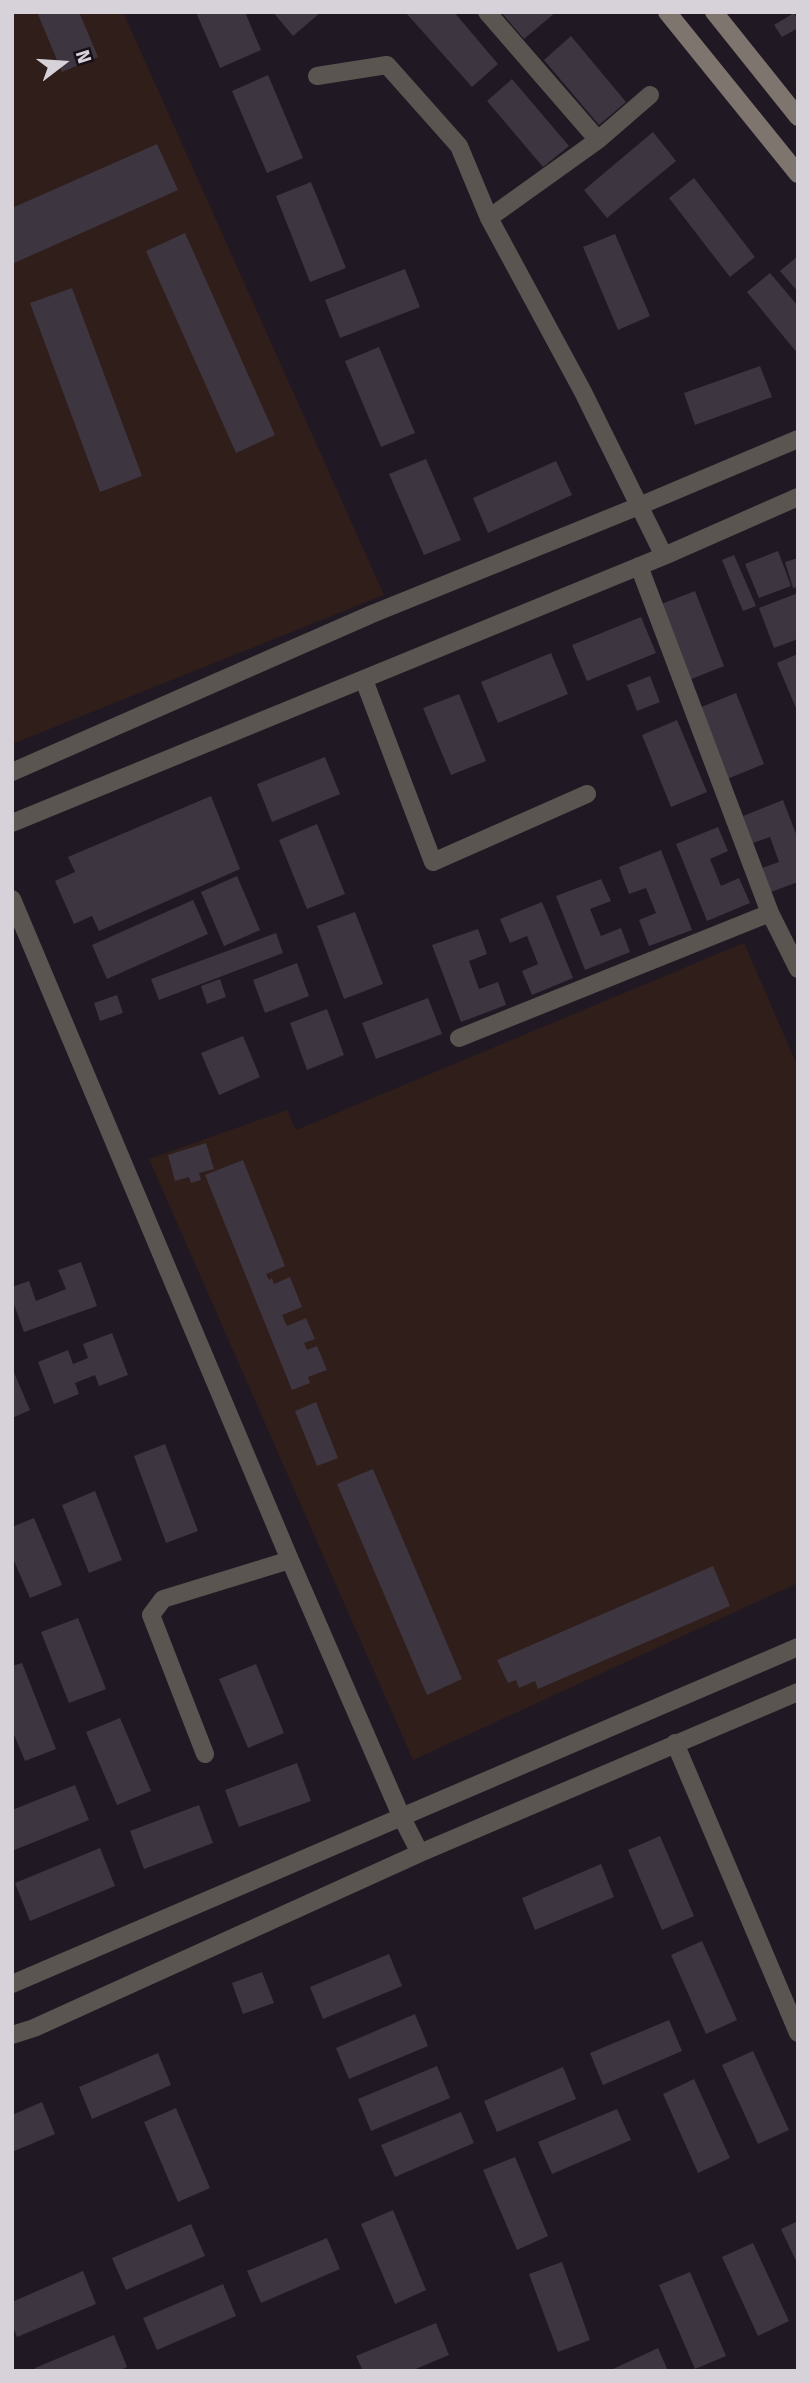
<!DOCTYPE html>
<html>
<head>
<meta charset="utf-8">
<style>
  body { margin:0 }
  #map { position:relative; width:810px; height:2383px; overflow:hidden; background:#201923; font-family:"Fira Sans",sans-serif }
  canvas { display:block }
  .frame { position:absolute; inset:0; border:14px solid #d7d2d9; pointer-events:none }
  .north { position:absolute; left:28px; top:28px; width:70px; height:70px; -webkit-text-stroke:5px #171019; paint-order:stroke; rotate:73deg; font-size:19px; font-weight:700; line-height:28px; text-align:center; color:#d7d2d9 }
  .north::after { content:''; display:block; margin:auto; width:24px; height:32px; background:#d7d2d9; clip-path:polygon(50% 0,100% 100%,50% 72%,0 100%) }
</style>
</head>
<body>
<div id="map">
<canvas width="810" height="2383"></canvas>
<div class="frame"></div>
<div class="north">N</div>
</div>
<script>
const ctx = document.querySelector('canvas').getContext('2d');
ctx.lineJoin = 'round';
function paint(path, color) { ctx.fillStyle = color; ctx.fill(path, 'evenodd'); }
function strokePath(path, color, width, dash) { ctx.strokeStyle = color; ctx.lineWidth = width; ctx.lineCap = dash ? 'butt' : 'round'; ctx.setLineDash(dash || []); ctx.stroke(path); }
paint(new Path2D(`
  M12,12H123L384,595L12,744Z
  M744,943L798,1067V1583L413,1760L149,1159L287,1110L296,1130Z`), '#301e1a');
paint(new Path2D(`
  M37,12H79L98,57L62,72Z
  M196,12H245L261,50L220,68Z
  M273,12H321L293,36Z
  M409,12H454L498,64L472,87L407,14Z
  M501,12H556L524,39Z
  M794,13L798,21V28L782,37L774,25Z
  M571,36L626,102L599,125L544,60Z
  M268,75L303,158L267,173L232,91Z
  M512,79L569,146L543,167L487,101Z
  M653,132L676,161L607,218L584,190Z
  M157,144L178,190L12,264V208Z
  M694,178L755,257L730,277L669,198Z
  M311,182L346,268L310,282L276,196Z
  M185,233L275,435L236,453L146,251Z
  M615,234L650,316L618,330L583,247Z
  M798,256V292L780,271Z
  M405,269L420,307L340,338L325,300Z
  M770,273L798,306V354L747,292Z
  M72,288L142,476L100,492L30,303Z
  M379,347L415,433L381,447L345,361Z
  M760,366L772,397L695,425L684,393Z
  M426,459L461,540L424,555L389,474Z
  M556,461L572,495L488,533L473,498Z
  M778,551L791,586L759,598L745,564Z
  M734,555L756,606L743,611L722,560Z
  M798,558V587L793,588L785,562Z
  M695,591L724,666L689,680L659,605Z
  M798,593V639L774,648L759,608Z
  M641,617L656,653L587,681L572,645Z
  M551,653L568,694L498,723L481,682Z
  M798,654V713L777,663Z
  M650,676L660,702L637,711L627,685Z
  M736,693L764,764L727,779L699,708Z
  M459,694L486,761L451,775L423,708Z
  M677,720L707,792L671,807L642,735Z
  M325,757L340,794L272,822L257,784Z
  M211,796L240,869L99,931L92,916L74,924L55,881L75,872L68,857Z
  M783,800L798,839V882L771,892L762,868L779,862L770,837L753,843L743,816Z
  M317,824L345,894L307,909L279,840Z
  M718,827L728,851L710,859L721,886L739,878L750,903L707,921L676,844Z
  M661,850L692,930L649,946L639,920L656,913L646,888L629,894L619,867Z
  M237,876L260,930L224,946L201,892Z
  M601,879L611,901L590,909L601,936L621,928L630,952L585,970L556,896Z
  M193,900L208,934L107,979L92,945Z
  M542,902L573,978L532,995L522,971L538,964L527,936L510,943L500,919Z
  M355,912L383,984L344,999L317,926Z
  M478,929L487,954L469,961L479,989L498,982L506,1005L461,1022L432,945Z
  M276,933L283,953L159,1000L151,979Z
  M297,963L309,996L265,1013L253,980Z
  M220,979L226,997L207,1004L201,986Z
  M117,995L123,1013L100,1021L94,1003Z
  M428,998L442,1034L376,1059L362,1023Z
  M327,1009L344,1055L307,1070L290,1023Z
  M243,1036L260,1077L219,1095L201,1053Z
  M206,1143L214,1169L199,1173L201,1180L191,1183L189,1177L175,1181L168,1155Z
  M243,1160L285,1266L266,1274L269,1280L272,1278L274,1284L290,1277L302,1307L282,1315L287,1326L306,1318L315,1339L304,1343L307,1350L317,1346L327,1370L308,1377L310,1383L292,1390L205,1175Z
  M81,1262L97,1306L24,1332L12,1299V1287L29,1281L36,1301L66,1289L58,1270Z
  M112,1333L128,1375L99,1386L95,1375L75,1383L79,1394L54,1404L38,1362L68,1350L73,1364L88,1358L83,1344Z
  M12,1368L30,1410L12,1418Z
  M316,1402L338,1458L317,1466L295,1411Z
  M165,1444L198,1531L166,1543L134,1456Z
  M373,1469L462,1679L427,1695L337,1484Z
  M95,1491L122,1560L89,1573L62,1505Z
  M34,1518L62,1585L30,1598L12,1556V1527Z
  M713,1566L730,1606L538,1689L535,1681L519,1688L516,1680L508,1683L497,1660Z
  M78,1618L106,1689L69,1703L41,1632Z
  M22,1663L56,1749L25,1761L12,1730V1666Z
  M256,1664L284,1733L248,1748L219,1679Z
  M120,1718L151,1791L117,1805L86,1732Z
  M297,1763L311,1801L239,1827L225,1790Z
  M75,1785L89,1820L12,1851V1810Z
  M199,1805L213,1843L144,1869L130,1831Z
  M660,1836L694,1916L662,1930L628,1850Z
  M100,1848L115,1886L30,1921L15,1883Z
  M601,1864L614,1897L535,1930L522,1898Z
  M702,1941L737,2020L706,2034L671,1955Z
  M389,1954L402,1986L323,2019L310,1987Z
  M262,1972L274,2003L243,2014L232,1983Z
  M415,2014L428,2046L349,2079L336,2048Z
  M669,2020L682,2051L603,2085L590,2053Z
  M753,2051L789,2130L758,2144L722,2065Z
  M158,2053L171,2085L92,2119L79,2087Z
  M437,2066L450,2098L371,2131L358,2099Z
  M563,2067L576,2099L497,2132L484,2101Z
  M694,2079L730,2158L698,2173L663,2094Z
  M42,2102L55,2134L12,2152V2115Z
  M176,2108L210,2188L178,2202L144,2122Z
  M617,2109L631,2140L552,2174L538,2142Z
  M461,2112L474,2143L395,2177L381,2145Z
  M515,2157L548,2236L517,2250L483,2170Z
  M393,2210L426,2290L395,2304L361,2224Z
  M798,2221V2265L781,2229Z
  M191,2224L205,2256L126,2290L112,2258Z
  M327,2238L340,2269L261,2303L247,2271Z
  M753,2243L789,2321L758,2336L722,2257Z
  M562,2262L590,2340L558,2352L529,2274Z
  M83,2271L96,2304L17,2337L12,2324V2302Z
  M690,2272L726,2356L695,2369L659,2285Z
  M223,2284L236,2316L157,2350L143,2318Z
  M436,2323L449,2355L411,2371H363L356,2356Z
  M114,2335L127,2367L118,2371H36L35,2368Z
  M658,2348L668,2371H609Z`), '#3d3540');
strokePath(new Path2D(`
  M487,12L598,140
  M317,76L387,65L459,146L489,218L583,392L664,556
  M489,218L598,140L650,95
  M639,566L770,913L798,969
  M364,680L433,862L587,794
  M12,772L372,614L639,506L798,439
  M12,823L664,556L798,497
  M12,899L290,1560L402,1818L420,1853
  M459,1038L770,913
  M675,1743L798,2033
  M205,1754L151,1615L163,1599L290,1560
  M12,1984L798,1647
  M12,2035L34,2028L420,1853L798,1692`), '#5b5551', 18);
strokePath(new Path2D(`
  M667,12L798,174
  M714,12L798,117`), '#7f756f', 18);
</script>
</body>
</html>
